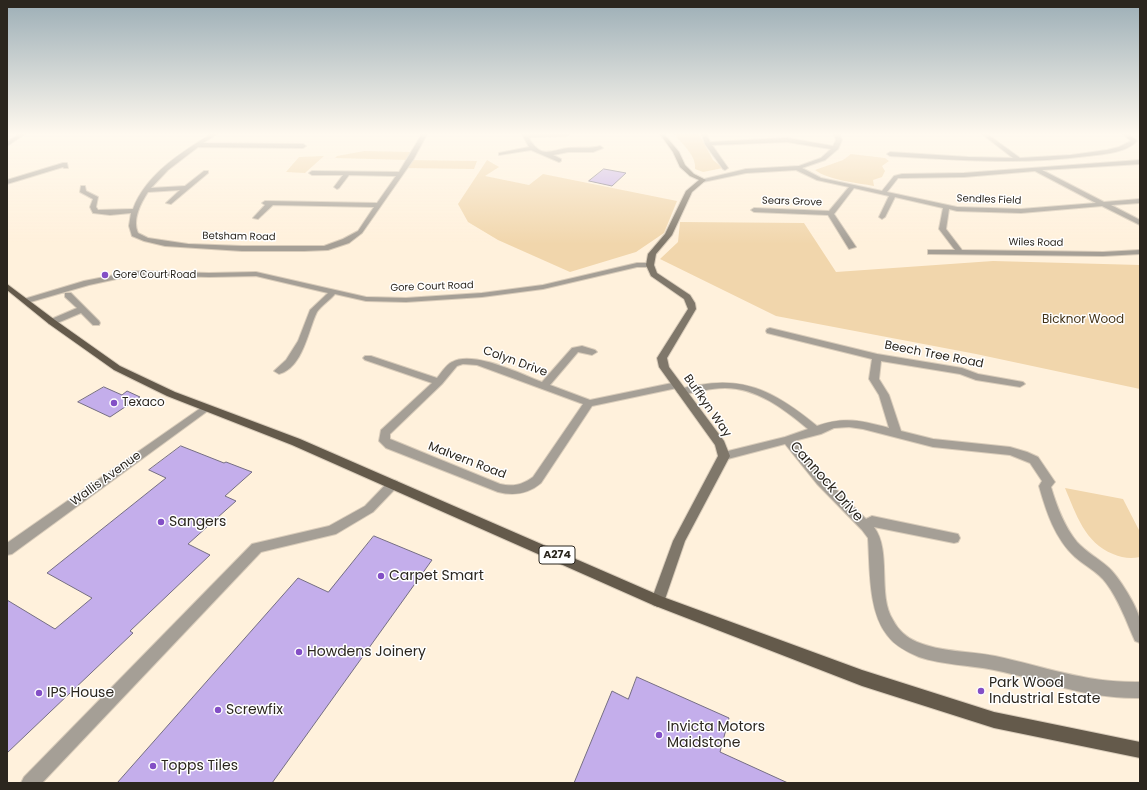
<!DOCTYPE html>
<html>
<head>
<meta charset="utf-8">
<style>
  body { margin:0 }
  #map { position:relative; width:1147px; height:790px; overflow:hidden; background:#fff1dc; font-family:Poppins,sans-serif }
  canvas { display:block }
  .frame { position:absolute; inset:0; border:8px solid #2b261e; pointer-events:none }
</style>
</head>
<body>
<div id="map">
<canvas width="1147" height="790"></canvas>
<div class="frame"></div>
</div>
<script>
const ctx = document.querySelector('canvas').getContext('2d');
ctx.lineJoin = 'round';
function paint(path, color) { ctx.fillStyle = color; ctx.fill(path, 'evenodd'); }
function strokePath(path, color, width, dash) { ctx.strokeStyle = color; ctx.lineWidth = width; ctx.lineCap = dash ? 'butt' : 'round'; ctx.setLineDash(dash || []); ctx.stroke(path); }
function write(font, color, halo, rows, align = 'center') {
  ctx.font = font + ' Poppins,sans-serif'; ctx.lineWidth = 3; ctx.setLineDash([]); ctx.textBaseline = 'middle'; ctx.strokeStyle = halo; ctx.fillStyle = color; for (const [text, x, y, turn = 0] of rows) {
    ctx.save(); ctx.translate(x, y); ctx.rotate((+turn || 0) * Math.PI / 180); ctx.textAlign = isNaN(turn) ? turn : align; if (halo) ctx.strokeText(text, 0, 0); ctx.fillText(text, 0, 0); ctx.restore();
  }
}
paint(new Path2D(`
  M674,134H699L713,160L723,168L703,172L695,169C697,156 681,143 674,134Z
  M364,151L414,152L410,160L477,161L474,169L404,168L409,160L335,158L337,156Z
  M851,154L885,158L889,161L882,166L885,171L882,177L873,180L874,186C858,183 828,180 815,170L843,160Z
  M324,156L305,173L286,172L299,157Z
  M487,160L499,167L485,176L529,185L543,174L677,201L664,233L636,252L570,272L498,240L468,222L458,204Z
  M680,222L804,223L836,272L993,261L1140,265V389L976,354L776,316L660,259L678,242Z
  M1065,488L1123,499L1140,532V557C1131,559 1122,558 1113,554C1085,543 1076,514 1065,488Z`), '#f1d6ac');
const building = new Path2D(`
  M604,169L626,173L612,186L589,181Z
  M104,387L122,395L127,391L140,397L110,417L78,402Z
  M181,446L224,463L226,462L252,472L225,496L236,501L188,544L210,555L130,631L133,633L7,753V600L55,629L92,598L47,573L166,478L149,470Z
  M374,536L432,560L272,783H117L298,578L328,592Z
  M637,677L729,718L720,752L788,783H574L612,691L628,699Z`);
paint(building, '#c4aeeb');
strokePath(building, '#756e82', 1);
const street = new Path2D(`
  M19,134H25L7,146V142Z
  M211,134H217L203,143L303,144L306,146L303,148L198,147L168,170L151,188L185,186L204,171H208V173L171,204L166,203L180,190L148,192C141,203 132,219 138,233L148,238L188,244L242,246H324L343,239L358,231L374,207L273,205L258,219L253,218L265,205L262,203L265,201L377,203L396,176L349,175L339,188L337,189L334,187L343,175H312L309,173L312,171L399,172L422,134H427L413,160L362,233L349,243L328,250L304,251H242L165,246L144,241L132,236L129,226L131,213L110,215L93,213L90,207L93,199L80,192L81,186H85L86,191L98,197L96,207L98,210L133,209C146,174 181,153 211,134Z
  M522,134H569L567,136L528,137C541,159 548,151 568,148C579,147 589,149 600,146L603,148L593,152H568L553,155L561,159V161L559,162L531,150L499,155V153L529,147Z
  M702,134H706L710,142L787,138L833,146L836,140L834,134H839L842,140L838,149L825,160L802,168L821,178L882,191L894,176L902,174L964,173L1140,160V164L1042,170L1104,202L1140,199V203L1111,205L1140,220V225L1102,206L1021,213L957,211L949,209L946,229L962,250L1103,252L1140,250V254L1103,256L931,254H928V250H955L939,229L943,208L895,197L885,217L882,219L879,217L889,196L854,188L834,214L856,247L849,249L828,215L754,212L751,210L754,208L829,211L849,187L817,180L796,170L746,173L703,182L700,180L746,169L799,166L821,158L831,149L787,142L712,145L728,168L725,170L723,169L705,144ZM1035,171L1096,203L1021,209L957,207L887,192L898,178H902L964,177Z
  M982,134H987L1020,158L1071,155L1107,150L1119,147L1131,141L1123,134H1128L1137,141C1125,153 1104,154 1088,156C1022,165 956,160 890,156L887,154L890,152L968,157L1013,158Z
  M63,163H67L68,168H64L63,167L7,184V180Z
  M637,263H650L654,265L650,267H637L543,289L482,297L406,302L366,301L335,294C330,300 321,306 317,312C308,330 303,368 279,374L274,371L286,360L298,341L310,310L328,293L256,276L209,277L135,275L89,285L27,303L23,301L24,299L84,281L135,271L209,273L256,272L366,297L406,298L482,293L543,285Z
  M65,293H71L99,321L100,323L99,325H93L81,313L55,324H49L48,322L49,320L77,308L65,297Z
  M770,328L877,354L962,368L978,374L1023,382L1025,384L1020,387L976,380L960,374L881,361L879,379L889,395L901,431L933,439L1010,447L1027,452L1038,457L1055,482L1051,487C1057,507 1064,526 1077,542C1086,552 1098,558 1108,567C1118,575 1139,609 1140,621C1141,628 1140,636 1140,643L1135,641C1126,621 1119,600 1106,583C1098,572 1085,566 1075,557C1055,539 1046,511 1039,486L1042,481L1030,463L1010,455L933,447L863,429L849,427L834,428L821,434L794,441L825,478L866,519L872,516L958,534L960,538L958,542L954,543L874,527C892,551 877,595 893,620C898,630 907,638 917,642C941,652 969,651 995,656C1046,667 1086,683 1140,682V698C1085,699 1046,681 994,670C969,665 943,665 919,657C907,652 895,646 887,635C868,611 870,568 868,538L862,530L817,484L785,444L724,460L720,459L718,456L720,453L785,437L808,429C784,409 757,388 725,388C711,388 696,392 682,395L677,392C681,387 693,386 700,385C749,376 780,396 817,426C845,416 862,421 889,428L879,395L869,379L872,359L767,333L766,331L767,329Z
  M582,346L595,350L597,352L592,355L578,352L550,385L590,400L677,382L682,385L677,388L592,406L541,483C528,494 514,496 498,492L386,448L379,441L381,430L432,383L365,360L363,358L365,356H371L437,378C441,373 446,365 452,362C473,350 521,374 542,382L572,348ZM463,364L477,365L583,404L533,477C522,485 513,487 500,484L390,439V434L442,384L457,366Z
  M205,405L210,408L209,410L12,554L7,555V543Z
  M393,480L397,481L399,484L397,487L373,512L336,534L261,552L42,783H21L24,777L252,544L329,526L365,506L389,481Z`);
const secondary = new Path2D(`
  M660,134H664L679,152L685,165L694,174L706,180L692,192L672,235L656,254L654,265L657,273L690,295L695,303L696,309L667,358L669,367L724,441L730,456L685,541L663,605L658,607L653,605L651,601L673,541L718,456L715,445L659,367L657,358L688,309L684,299L651,276L646,265L648,254L665,234L686,191L699,180L690,176L680,167L673,152Z`);
const primary = new Path2D(`
  M7,284L55,320L120,366L175,392L300,439L663,597L862,670L994,712L1140,742V758L994,728L862,686L653,605L292,445L167,396L114,370L49,324L7,290Z`);
strokePath(street, '#d9ccba', 2);
strokePath(secondary, '#d9ccba', 2);
strokePath(primary, '#d9ccba', 2);
paint(street, '#a59f96');
paint(secondary, '#7f776a');
paint(primary, '#645a4b');
const sky = ctx.createLinearGradient(0, 0, 0, 244);
sky.addColorStop(0, '#9caeb6');
sky.addColorStop(0.55, '#fff9ef');
sky.addColorStop(1, '#fff9ef00');
ctx.fillStyle = sky;
ctx.fillRect(0, 0, 1147, 244);
for (const [x, y, r, color] of [
  [105,275,4,"#834fc6"],
  [114,403,4,"#834fc6"],
  [161,522,4,"#834fc6"],
  [381,576,4,"#834fc6"],
  [299,652,4,"#834fc6"],
  [981,691,4,"#834fc6"],
  [39,693,4,"#834fc6"],
  [218,710,4,"#834fc6"],
  [659,735,4,"#834fc6"],
  [153,766,4,"#834fc6"]
]) { const dot = new Path2D(); dot.arc(x, y, r, 0, 2 * Math.PI); ctx.fillStyle = color; ctx.fill(dot); strokePath(dot, '#fff', 1.5); }
write('10px', '#2b261e', '#fff', [
  ["Sendles Field",989,200,2],
  ["Sears Grove",792,202,2],
  ["Betsham Road",239,237,1],
  ["Wiles Road",1036,243,1],
  ["Gore Court Road",432,287,-2]
]);
write('10px', '#2b261e', '#fff', [
  ["Gore Court Road",113,275]
], 'left');
for (const [x, y, w] of [
  [557,555,36]
]) { const box = new Path2D(); box.roundRect(x - w / 2, y - 9, w, 18, 3); ctx.fillStyle = '#fff'; ctx.fill(box); strokePath(box, '#2b261e', 1); }
write('bold 11px', '#2b261e', null, [
  ["A274",557,555]
]);
write('12px', '#423216', '#fff', [
  ["Bicknor Wood",1083,320]
]);
write('12px', '#2b261e', '#fff', [
  ["Beech Tree Road",934,355,11],
  ["Colyn Drive",515,362,20],
  ["Buffkyn Way",707,406,55],
  ["Malvern Road",467,461,21],
  ["Wallis Avenue",106,479,-36]
]);
write('12px', '#2b261e', '#fff', [
  ["Texaco",122,403]
], 'left');
write('14px', '#2b261e', '#fff', [
  ["Cannock Drive",826,482,48]
]);
write('14px', '#2b261e', '#fff', [
  ["Sangers",169,522],
  ["Carpet Smart",389,576],
  ["Howdens Joinery",307,652],
  ["Park Wood",989,683],
  ["Industrial Estate",989,699],
  ["IPS House",47,693],
  ["Screwfix",226,710],
  ["Invicta Motors",667,727],
  ["Maidstone",667,743],
  ["Topps Tiles",161,766]
], 'left');
</script>
</body>
</html>
